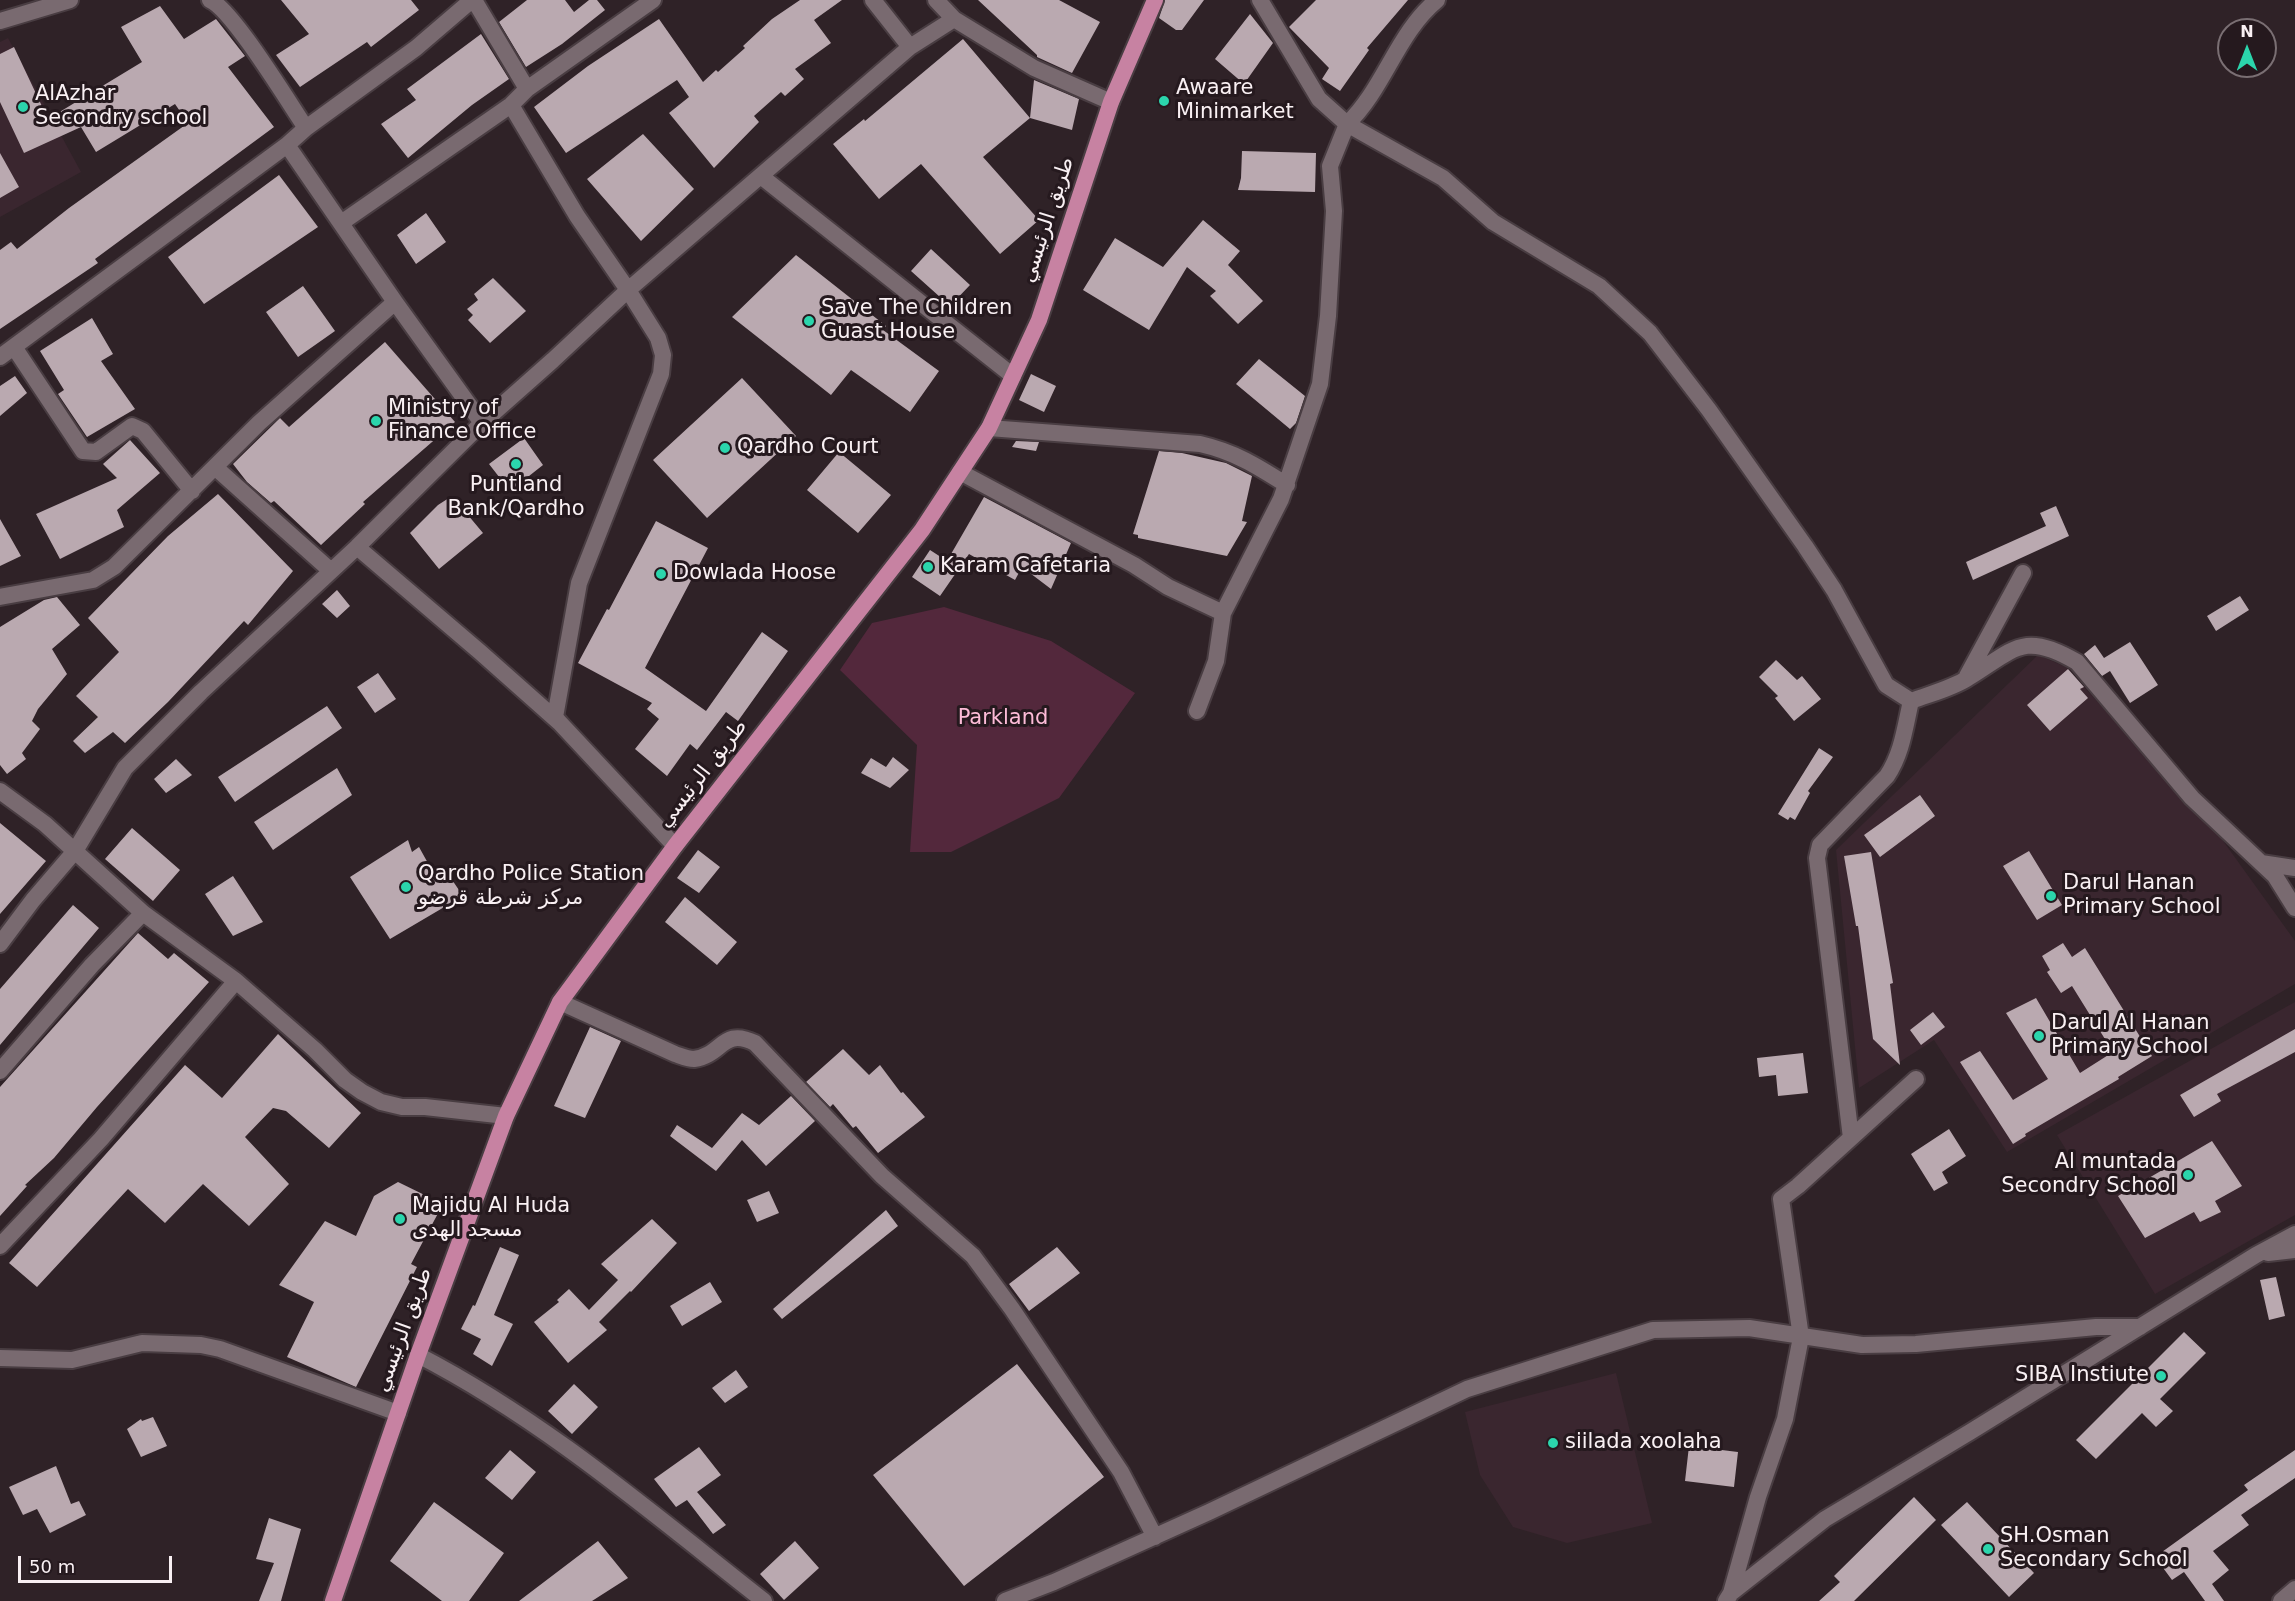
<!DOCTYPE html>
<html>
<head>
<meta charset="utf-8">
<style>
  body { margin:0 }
  #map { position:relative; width:2295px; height:1601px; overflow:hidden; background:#2f2227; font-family:"DejaVu Sans",sans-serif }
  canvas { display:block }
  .north { position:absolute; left:2217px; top:18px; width:60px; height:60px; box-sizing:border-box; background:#25191e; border:2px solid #7a6f73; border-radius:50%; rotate:0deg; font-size:16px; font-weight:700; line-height:24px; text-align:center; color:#f9f0f3 }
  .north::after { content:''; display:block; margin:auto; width:21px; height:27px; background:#2bd5ac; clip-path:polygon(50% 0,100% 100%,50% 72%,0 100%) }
  .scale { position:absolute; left:18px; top:1556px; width:154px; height:27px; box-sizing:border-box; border:3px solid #f9f0f3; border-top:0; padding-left:8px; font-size:18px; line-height:21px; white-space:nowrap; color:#f9f0f3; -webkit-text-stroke:4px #25191e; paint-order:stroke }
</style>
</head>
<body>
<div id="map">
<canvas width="2295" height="1601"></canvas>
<div class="north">N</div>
<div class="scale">50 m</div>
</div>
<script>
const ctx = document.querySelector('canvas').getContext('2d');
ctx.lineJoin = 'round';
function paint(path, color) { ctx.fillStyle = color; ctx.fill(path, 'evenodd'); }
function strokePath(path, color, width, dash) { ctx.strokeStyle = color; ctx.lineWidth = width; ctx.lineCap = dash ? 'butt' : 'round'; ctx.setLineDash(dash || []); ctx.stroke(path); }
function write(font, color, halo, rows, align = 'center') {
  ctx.font = font + ' "DejaVu Sans",Cairo,sans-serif'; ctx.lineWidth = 6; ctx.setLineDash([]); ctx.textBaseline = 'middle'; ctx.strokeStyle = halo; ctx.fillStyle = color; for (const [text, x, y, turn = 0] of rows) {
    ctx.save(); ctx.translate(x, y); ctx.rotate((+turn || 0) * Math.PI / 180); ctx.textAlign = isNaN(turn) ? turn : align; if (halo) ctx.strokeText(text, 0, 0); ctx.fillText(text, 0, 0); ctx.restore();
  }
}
paint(new Path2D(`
  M8,38L81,172L0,217V42Z
  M2038,655L2066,667L2221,838L2295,941V984L2007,1152L1934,1040L1859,1088L1836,850Z
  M2295,1002V1215L2155,1294L2057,1135Z
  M1616,1373L1652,1523L1567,1543L1513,1527L1480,1475L1465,1412Z`), '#3a262f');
paint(new Path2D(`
  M944,607L1051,641L1135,693L1059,798L951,852H910L917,745L840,670L872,623Z`), '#53283c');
paint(new Path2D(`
  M281,0H411L419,10L371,47L367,42L300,87L276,55L309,34Z
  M527,0H565L574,12L589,0H597L605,10L562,44L526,67L499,22Z
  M800,0H842L814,20L831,43L795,69L804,79L785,96L781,92L754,116L759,122L714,168L669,113L689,97L677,80L566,153L534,107L588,66L659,19L703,82L716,70L718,72L745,48L743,46L772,19Z
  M978,0H1059L1100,22L1072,73L1037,57V55Z
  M1165,0H1204L1182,30H1176L1159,18Z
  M1316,0H1408L1367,48L1369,50L1340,91L1322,79L1329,68L1289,27Z
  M160,6L184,39L216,19L245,56L228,67L274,127L95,259L98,263L0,329V250L11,242L17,249L69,208L188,123L175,104L96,152L81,127L24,153L0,102V54L14,47L48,119L142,62L121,27Z
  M1250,14L1273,43L1244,84L1215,59Z
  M481,34L509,79L472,105L408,158L381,124L416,100L407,89Z
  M963,39L1030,118L983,157L1039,220L1000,254L921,164L879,199L833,144L864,119L865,121Z
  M1034,80L1079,99L1072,130L1030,118Z
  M643,134L694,189L641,241L587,179Z
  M1242,151L1316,153L1315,192L1238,190L1241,178Z
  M0,153L19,187L0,198Z
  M279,175L318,227L204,304L168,257Z
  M426,213L446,242L416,264L397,235Z
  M1203,220L1240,251L1228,265L1263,301L1238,324L1210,296L1216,291L1187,267L1149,330L1083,290L1115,238L1163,267Z
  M931,249L970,285L950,306L911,271Z
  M796,255L886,326L883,330L939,371L910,412L851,370L831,395L732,317Z
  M493,278L526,311L490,343L468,320L473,315L467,309L478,300L474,294Z
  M303,286L335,331L298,357L266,312Z
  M92,318L113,354L101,361L135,409L87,437L58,394L64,390L40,351Z
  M385,342L455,422L363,502L365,504L321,545L274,501L271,503L247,482L233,464L280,418L289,427Z
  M1259,359L1305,396L1296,423L1290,429L1236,384Z
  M1031,374L1056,386L1044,412L1019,400Z
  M15,376L27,393L0,416V386Z
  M742,378L796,436L707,518L653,460Z
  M524,438L543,465L510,491L489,464Z
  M130,440L160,473L117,510L124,527L60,559L36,514L117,478L103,464Z
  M1016,441L1039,442L1036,451L1012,447Z
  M1159,451L1182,453L1226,463L1252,476L1242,521L1247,522L1227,556L1138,538V535L1133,534Z
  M839,452L891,495L858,533L807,490Z
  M218,494L293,571L248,625L244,621L168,702L125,743L113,732L85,753L73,741L98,717L76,696L119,652L88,618L168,536Z
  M452,496L483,533L439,569L410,533L438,505Z
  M984,497L1071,543L1051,589L1022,567L1015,580L969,554L940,596L912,577L930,550L947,561Z
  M2056,506L2069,536L1973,580L1966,562L2046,526L2040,513Z
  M0,519L21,556L0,566Z
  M656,521L708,548L645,668L706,711L762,632L788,651L738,721L726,712L697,750L690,744L667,776L635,749L659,719L647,709L652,703L578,663L607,609L609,610Z
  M337,590L350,606L337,618L322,604Z
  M2240,596L2249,610L2216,631L2207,616Z
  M57,597L80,625L52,649L67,674L38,709L32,721L40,729L22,753L26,759L7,774L0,765V627L44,600Z
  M2130,642L2158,685L2130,703L2110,671L2102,676L2084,654L2095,645L2104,658Z
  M1776,660L1797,680L1802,676L1821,699L1794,721L1775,698L1778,696L1759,677Z
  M2068,669L2084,687L2080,689L2088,698L2050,731L2027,705Z
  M378,673L396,699L375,713L357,687Z
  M327,706L342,728L235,802L218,777Z
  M1819,748L1833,757L1808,791L1810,793L1795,820L1790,817L1788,820L1778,814Z
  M893,757L909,770L890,788L861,773L871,758L886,767Z
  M176,759L192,775L166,793L154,779Z
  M337,768L352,795L273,850L254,822Z
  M1920,795L1935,816L1880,857L1864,835Z
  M0,823L46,861L0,914Z
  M132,828L180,870L153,901L105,859Z
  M408,840L412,852L419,847L434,874L444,868L463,896L390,939L350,877Z
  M698,850L720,867L699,893L677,878Z
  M2029,851L2062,905L2037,920L2003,866Z
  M1871,852L1893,983L1890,984L1900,1065L1873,1039L1858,926H1856L1844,856Z
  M233,876L263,922L233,936L205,894Z
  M685,897L737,942L717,965L665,922Z
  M73,905L99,928L0,1045V989Z
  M138,933L168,959L174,953L209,982L97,1107L54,1158L25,1185L27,1186L0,1216V1087Z
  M2063,943L2072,957L2085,948L2152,1056L2118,1077L2119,1079L2025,1134L2026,1136L2013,1144L1960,1062L1980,1051L2013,1100L2048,1079L2006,1013L2036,998L2080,1073L2113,1052L2072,986L2061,993L2047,972L2050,970L2042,956Z
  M1933,1012L1945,1027L1921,1045L1910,1030Z
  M590,1027L621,1041L585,1118L554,1106Z
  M2295,1029V1052L2217,1094L2221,1101L2194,1117L2180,1095Z
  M278,1034L361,1113L329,1148L286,1111L273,1108L245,1137L289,1184L249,1226L203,1184L165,1223L128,1189L37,1287L9,1263L185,1065L222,1098Z
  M843,1049L869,1075L880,1065L901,1093L903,1092L925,1117L878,1153L856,1126L853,1128L833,1104L830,1107L806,1082Z
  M1803,1053L1808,1093L1778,1096L1776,1075L1759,1077L1757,1058Z
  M791,1096L815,1121L766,1166L742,1140L716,1171L670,1136L677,1125L712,1148L742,1113L759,1125Z
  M1949,1129L1966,1156L1942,1172L1948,1183L1934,1191L1911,1154Z
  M2212,1141L2242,1186L2215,1201L2221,1212L2200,1222L2194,1212L2145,1238L2118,1196Z
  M398,1182L443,1204L411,1264L417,1267L356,1387L287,1357L314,1302L279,1285L325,1221L356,1236L374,1196Z
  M769,1191L779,1213L757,1222L747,1200Z
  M886,1210L898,1226L782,1319L773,1309Z
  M652,1219L677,1243L631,1292L630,1291L599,1322L607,1330L568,1363L534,1322L559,1302L557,1300L569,1289L589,1310L618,1280L601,1264Z
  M500,1247L519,1255L494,1315L513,1324L492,1366L473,1354L481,1339L461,1329L473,1305L475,1306Z
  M1057,1247L1080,1273L1029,1311L1009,1284Z
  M2276,1277L2285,1316L2269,1320L2260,1280Z
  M710,1282L722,1302L682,1326L670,1306Z
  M2184,1332L2206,1353L2160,1399L2173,1411L2156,1427L2142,1413L2096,1459L2076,1440Z
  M1017,1364L1104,1477L964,1586L873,1475Z
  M736,1370L748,1387L725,1403L712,1388Z
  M574,1384L598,1407L572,1434L548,1411Z
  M153,1417L167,1446L141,1457L127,1429L141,1419L142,1421Z
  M1689,1446L1738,1452L1734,1487L1685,1481Z
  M699,1447L721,1475L697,1492L726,1525L713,1534L687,1500L676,1507L654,1479Z
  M510,1450L536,1472L512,1500L485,1478Z
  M2295,1450V1478L2241,1515L2249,1525L2213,1551L2229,1570L2212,1584L2224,1601H2205L2184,1572L2172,1580L2155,1557L2248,1490L2244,1485Z
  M56,1466L71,1504L79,1501L86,1515L50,1533L37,1509L23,1515L9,1487Z
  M1914,1497L1936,1520L1854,1601H1819L1840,1582L1834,1576Z
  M434,1502L504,1553L469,1601H442L390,1561Z
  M1967,1502L2034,1573L2009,1597L1941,1525Z
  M269,1518L301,1529L281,1601H259L274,1563L256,1559Z
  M598,1541L628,1578L592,1601H519Z
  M795,1541L819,1568L784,1600L760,1574Z`), '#baa9b0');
const minor = new Path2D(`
  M210,0C232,9 289,103 306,128
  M474,0L527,89
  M873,0L910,47
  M936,0L954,19L1034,68L1111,102
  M1437,0C1397,33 1384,89 1347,124L1443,178L1493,222L1599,286L1650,333L1709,410L1805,546L1834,590L1886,685L1911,701C1929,694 1951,689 1968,678C2014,650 2023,630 2077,662L2192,798L2275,876L2295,908
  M0,21L70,0
  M511,105L577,216L628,290L658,338L663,355L661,374L579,583L555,717L560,723
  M287,145L395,302L482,423
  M762,177L1013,376
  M341,223L511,105L527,89L653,0
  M14,347L83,451L96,452L132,426L143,431L192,491
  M0,357L287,145L306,128L416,48L472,0
  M989,428L1200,444C1235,452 1257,466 1287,485
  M216,468L331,571
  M960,472L1134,565L1168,587L1223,613
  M357,547L480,652L560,723L675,846
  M0,597L93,580L114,567L259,423L395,302
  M1967,676L2023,573
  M1197,711L1216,661L1223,613L1281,499L1320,384L1328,316L1334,211L1330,166L1347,124L1319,99L1260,0
  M0,791L45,824L143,913L236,981L315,1050L345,1080L362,1092L381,1102L402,1107H425L506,1116
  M2261,863L2295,868
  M0,944L33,900L75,851L125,768L201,692L357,547L482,423L553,360L628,290L910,47L954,19
  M560,1002L675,1054C681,1056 687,1059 694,1059C723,1055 722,1027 755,1043L882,1176L973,1256L1012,1309L1121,1472L1155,1537
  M0,1071L92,965L143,913
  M1851,1138L1817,858L1820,845L1887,776C1902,754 1905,727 1911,701
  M0,1246L101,1139L236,981
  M2268,1253L2295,1250
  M418,1355C544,1420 653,1514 764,1601
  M0,1358L72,1360L142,1343L201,1345L220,1349L398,1413
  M1731,1593L1758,1497L1785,1419L1801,1337L1781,1199L1798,1186L1916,1079
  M1005,1601L1054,1582L1209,1512L1467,1389L1653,1330L1749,1328L1862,1345L1916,1344L2096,1327H2140
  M1726,1601L1731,1593L1825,1519L1970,1432L2256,1255L2295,1234
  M2281,1601L2295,1589`);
const primary = new Path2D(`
  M333,1601L418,1355L506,1116L560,1002L675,846L922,530L989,428L1039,320L1111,102L1155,0`);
strokePath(minor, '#493d42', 20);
strokePath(primary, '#493d42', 20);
strokePath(minor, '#796a70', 16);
strokePath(primary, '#c782a2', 16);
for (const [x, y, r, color] of [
  [1164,101,6,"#2bd5ac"],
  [23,107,6,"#2bd5ac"],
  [809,321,6,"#2bd5ac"],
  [376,421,6,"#2bd5ac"],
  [725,448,6,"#2bd5ac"],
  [516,464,6,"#2bd5ac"],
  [928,567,6,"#2bd5ac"],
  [661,574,6,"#2bd5ac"],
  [406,887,6,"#2bd5ac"],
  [2051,896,6,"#2bd5ac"],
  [2039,1036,6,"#2bd5ac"],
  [2188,1175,6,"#2bd5ac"],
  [400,1219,6,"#2bd5ac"],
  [2161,1376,6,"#2bd5ac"],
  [1553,1443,6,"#2bd5ac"],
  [1988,1549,6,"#2bd5ac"]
]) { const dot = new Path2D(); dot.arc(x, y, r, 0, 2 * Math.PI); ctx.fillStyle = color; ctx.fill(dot); strokePath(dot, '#25191e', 2); }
write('21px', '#f9f0f3', '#25191e', [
  ["Awaare",1176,89],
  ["Minimarket",1176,113],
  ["AlAzhar",35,95],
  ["Secondry school",35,119],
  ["Save The Children",821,309],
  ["Guast House",821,333],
  ["Ministry of",388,409],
  ["Finance Office",388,433],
  ["Qardho Court",737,448],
  ["Puntland",516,486,"center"],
  ["Bank/Qardho",516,510,"center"],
  ["Karam Cafetaria",940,567],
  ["Dowlada Hoose",673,574],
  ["Qardho Police Station",418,875],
  ["مركز شرطة قرضو",418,899],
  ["Darul Hanan",2063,884],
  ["Primary School",2063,908],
  ["Darul Al Hanan",2051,1024],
  ["Primary School",2051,1048],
  ["Al muntada",2176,1163,"right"],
  ["Secondry School",2176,1187,"right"],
  ["Majidu Al Huda",412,1207],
  ["مسجد الهدى",412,1231],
  ["SIBA Instiute",2149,1376,"right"],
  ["siilada xoolaha",1565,1443],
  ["SH.Osman",2000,1537],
  ["Secondary School",2000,1561]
], 'left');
write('21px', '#f9f0f3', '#25191e', [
  ["طريق الرئيسي",1048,220,-72],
  ["طريق الرئيسي",703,774,-52],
  ["طريق الرئيسي",404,1330,-70]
]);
write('21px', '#fcbbd7', '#25191e', [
  ["Parkland",1003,719]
]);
</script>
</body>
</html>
